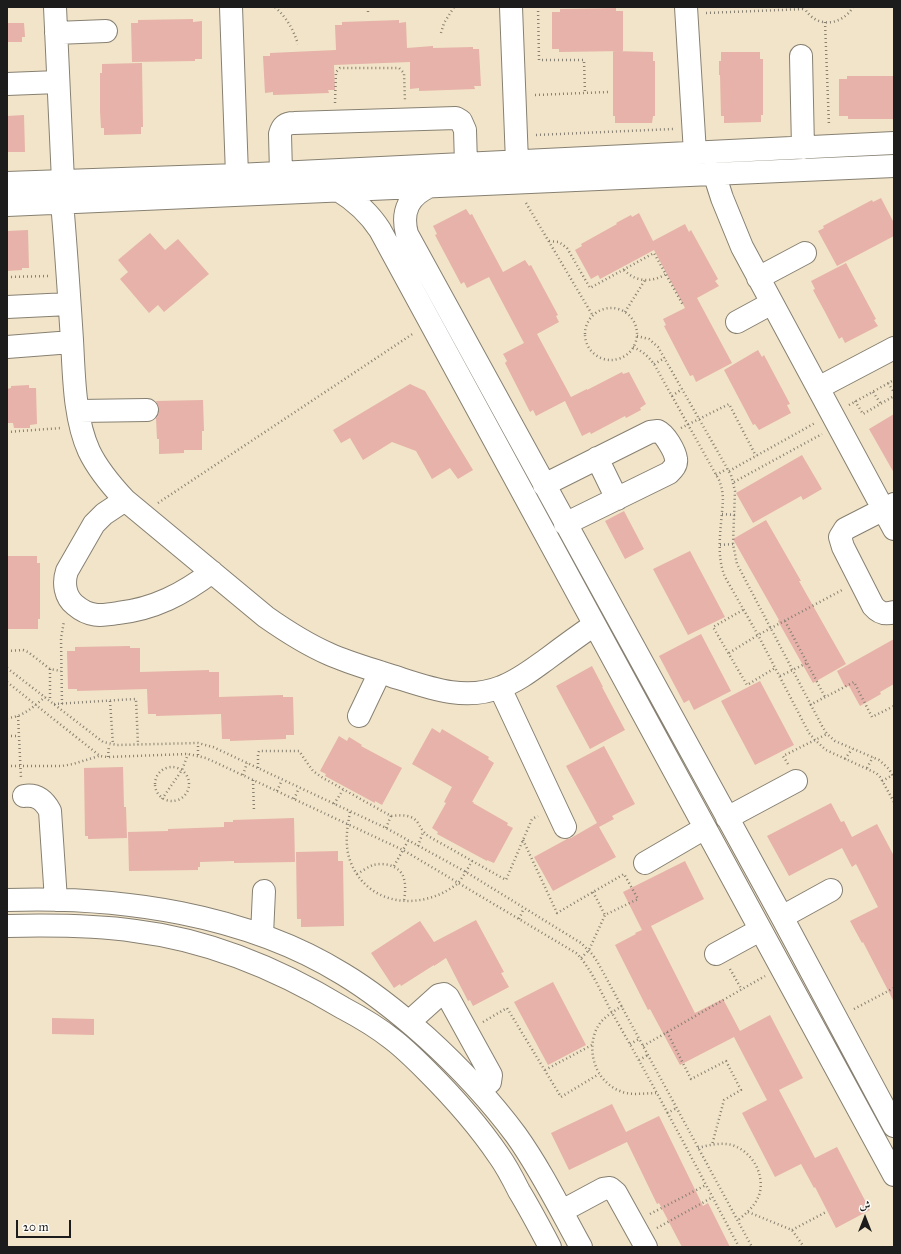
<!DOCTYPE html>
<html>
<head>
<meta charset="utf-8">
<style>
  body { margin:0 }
  #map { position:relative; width:901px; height:1254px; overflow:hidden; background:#f2e4c8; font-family:"IM FELL Great Primer",Amiri,serif }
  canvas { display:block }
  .frame { position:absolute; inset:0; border:8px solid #1c1c1c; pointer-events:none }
  .north { position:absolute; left:845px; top:1198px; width:40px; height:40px; -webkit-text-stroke:3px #fdfcf7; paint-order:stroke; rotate:0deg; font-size:11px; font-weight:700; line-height:16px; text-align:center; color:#1c1c1c }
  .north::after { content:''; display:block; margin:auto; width:14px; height:18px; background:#1c1c1c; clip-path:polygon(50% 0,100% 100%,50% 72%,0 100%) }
  .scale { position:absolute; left:16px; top:1220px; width:55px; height:18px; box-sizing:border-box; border:2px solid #1c1c1c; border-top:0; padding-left:5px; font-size:12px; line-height:14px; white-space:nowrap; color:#1c1c1c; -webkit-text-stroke:3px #fdfcf7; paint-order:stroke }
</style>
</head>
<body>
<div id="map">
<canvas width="901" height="1254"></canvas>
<div class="frame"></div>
<div class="north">ش</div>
<div class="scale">20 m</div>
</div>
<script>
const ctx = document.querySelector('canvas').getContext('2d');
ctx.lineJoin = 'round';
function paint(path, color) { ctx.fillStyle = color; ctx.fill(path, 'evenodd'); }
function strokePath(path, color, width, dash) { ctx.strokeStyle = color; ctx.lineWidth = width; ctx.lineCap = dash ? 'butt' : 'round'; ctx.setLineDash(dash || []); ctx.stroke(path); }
paint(new Path2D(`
  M616,8V11H623V51L559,52V49H552V12H560V9Z
  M193,19V22L202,21V59H195V61L132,62L131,23H138V20Z
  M399,20V23L406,22L407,48L433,46V48L473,47V49H479L481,86H474L475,89L419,91V88L410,89V62L384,63L334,65L335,90H328L329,93L273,95V92L265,93L263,56H270V53L336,50L335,25H342V22Z
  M8,23H24L25,37H22V42H8Z
  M613,51L653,52V61H655V116H653L652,123H615V116H613Z
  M721,52H760V59H763V115H761V122L724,123V116H721L720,75H719V61H721Z
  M142,63L143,127H141V134L104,135V128H101L100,111V73H102V64Z
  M847,76H894V119H848V116H839V79H847Z
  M24,115L25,152H7V116Z
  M881,198L894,223V236L837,266L818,231L824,228L823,226L838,218L872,200L873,202Z
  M466,209L470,215L472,214L503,272L525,260L529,266L531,265L558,315L556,316L559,322L537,334L571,397L587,389V390L622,372L623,374L629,372L646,404L640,408L641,410L626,418L625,416L591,434L590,432L582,436L565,401L536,416L533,410L530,412L505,363L507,361L503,354L524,343L489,277L467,288L464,282L461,284L435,235L437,234L433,226Z
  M639,213L653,241L685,224L689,232L691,230L718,279L715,281L719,286L697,298L732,363L696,382L693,375L690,376L664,326L666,325L663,319L685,308L654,250L600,279L598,275L591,279L575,250L582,246L581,244L617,224L616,223L631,215L632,217Z
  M28,230L29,268H22V270L7,271V231Z
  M150,233L165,250L178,239L209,274L164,312L158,305L149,313L120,279L128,272L118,260Z
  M846,263L876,319L874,320L878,326L845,343L842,337L839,339L825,312L813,290L815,289L811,281Z
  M758,350L762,357L764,355L790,404L787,405L791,413L759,430L755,424L753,425L724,370Z
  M410,384L425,391L473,470L458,479L450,468L432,479L416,451L392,442L363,460L350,438L341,443L333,430Z
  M29,385V388H36L37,424L30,425V428H14L13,423H7V389L11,388V386Z
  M203,400L204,431H202V450H184V453L159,454V439H157L156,418L158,416L159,409L156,401Z
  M894,414V473L869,429Z
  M802,455L822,489L803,500L801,496L753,523L736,493Z
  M624,511L644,549L625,559L605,521Z
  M766,520L801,581H799L846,664L813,683L778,621L779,620L733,539Z
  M690,551L725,617L688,635L653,569Z
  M7,556H37V563H40V619H38V629H7Z
  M701,634L731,691L694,710L689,700L684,703L659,656Z
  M894,639V684L880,692L881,694L860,706L849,686L845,687L837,671Z
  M130,646V648H140V672L209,670V672H219V697L283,695V697H293L294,735H286V739L230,741V739H222L221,714L156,716V714H148L147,689L77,691V689H68L67,651H75V647Z
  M592,666L603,687H602L625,730L590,749L556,686Z
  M760,681L794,745L755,765L721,701Z
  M432,728L440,733L442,729L489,757L488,759L494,763L472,802H474L473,803L508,823L507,825L513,828L494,863L487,860V861L437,834L438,832L432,828L446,803L444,802L452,787L412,764Z
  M339,736L347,741L349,737L362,745L361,746L402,768L382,805L375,801V803L325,776L326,774L320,771Z
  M604,746L635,804L612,816L614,819L599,827L616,857L553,891L534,857L567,839L571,838L597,823L566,766Z
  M123,767L124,807H126L127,838L88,839V836H85L84,768Z
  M831,803L841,822L844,821L852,837L877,824L894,856V1002L863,942L862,943L850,921L878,907L856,864L852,867L842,848L789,876L767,836Z
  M294,818L295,862L234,863V861L200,862V867H198V870L129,871L128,832L168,831V829L224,827V822H233V820Z
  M338,851V861H343L344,926L301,927V919H297L296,852Z
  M685,861L704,899L651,926L695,1013L723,999L740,1031L770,1015L803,1078L779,1090L815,1158L837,1147L870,1210L836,1228L815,1187L814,1188L801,1164L775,1177L742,1113L767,1100L734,1037L680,1065L650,1009L648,1010L615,945L636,934L635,933L642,930L623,892Z
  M476,920L504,972L501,973L509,987L473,1006L470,1000L468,1001L446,958L434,966V965L401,986L400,984L394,988L371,953L420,921L434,942Z
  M553,982L586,1045L548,1065L514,1002Z
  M52,1018L94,1019V1035L52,1034Z
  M612,1104L626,1132L659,1116L703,1206L708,1203L730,1247H682L659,1203L657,1204L627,1142L569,1170L551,1133Z`), '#e6b2a9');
const minor = new Path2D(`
  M55,7L63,181
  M231,7L237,175
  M511,7L517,162
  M686,7L695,153
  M56,33L106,31
  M801,56L803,148
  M7,84L58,82
  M281,173L280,134C282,126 286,123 294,123L456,118L461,121L465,130L466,164
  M714,173L722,198L742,247L894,529
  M7,183L237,175L894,143
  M431,186C409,195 401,211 407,234L782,917L894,1126
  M338,190C356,201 369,213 380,230L894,1175
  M62,202C66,248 69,294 72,340C74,375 74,418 89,451C98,470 111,485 125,500L266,617C286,631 306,644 329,654C349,663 371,669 392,676C427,687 464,702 501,687C518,681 533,669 547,659C563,647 578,636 594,625
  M7,205L894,166
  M758,278L805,253
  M7,307L69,304
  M737,322L772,303
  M7,347L72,342
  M818,388L894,348
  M79,411L147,410
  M597,458L617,499
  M544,485L650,432L658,431C665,434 675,451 676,459C677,465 673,469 669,473L565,524
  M125,500L104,514L94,524L67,571C63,583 65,597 75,605C89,617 100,616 118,613C154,609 183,594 212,572
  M894,504L845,529L840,537L843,547L873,606C879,613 885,615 894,612
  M500,688L565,827
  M359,716L380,672
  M24,796C36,794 44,800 50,811L56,900
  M727,818L796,781
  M645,863L705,828
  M7,900C119,896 246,914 343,974C373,992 400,1014 426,1037C459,1067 490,1100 516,1135C541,1170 560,1209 581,1247
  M782,917L831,890
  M7,926C50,925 93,925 135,931C209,940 280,970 343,1008C360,1017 377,1027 392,1039C404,1048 416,1060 427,1071C453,1097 478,1125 499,1156C507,1167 513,1179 519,1191C530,1209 540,1228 550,1247
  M262,935L264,891
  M716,954L760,930
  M409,1022L439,995L444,994L448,997L491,1075L490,1082L479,1090
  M562,1211L603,1189L610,1188L616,1193L646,1247`);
strokePath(minor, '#878072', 24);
strokePath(new Path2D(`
  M275,7C287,18 293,29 298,44
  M368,7V15
  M538,7L539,60H584L585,93
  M804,7C815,29 842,26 853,7
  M706,13L805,9
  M825,22L829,126
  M441,33L444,23L454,7
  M535,95L608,92
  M335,103L336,72L340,68H399L404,73L405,101
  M536,135L673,129
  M526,203L593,316
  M549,241L559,242L567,248L590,288L654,253L683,305
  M624,270C636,282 651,283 666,274
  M7,277L49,276
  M585 334a26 26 0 1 1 52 0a26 26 0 1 1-52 0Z
  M625,312L645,280
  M637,336L649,339L658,347L731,475L735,491L733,544L737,564L822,726L827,734L835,741L879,760L889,769L894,778
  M633,347C642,351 648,356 654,364L719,480L722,489L723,498C722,523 715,554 725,577L758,635L809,733L815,740L826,750L876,773L880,777L894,802
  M654,364L665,358
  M888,383L894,392
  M873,392L881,404
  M672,396L682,389
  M855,401L863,414L894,396
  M849,405L894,380
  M681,428L729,404L756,456
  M7,432L61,428
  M729,471L815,423
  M716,475L727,469
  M734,482L822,434
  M158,503L414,333
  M722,514L735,515
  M720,545L733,544
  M743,610L713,627L747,685L775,668
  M785,621L825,697
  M7,651L23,650L28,652L50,669L61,671
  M729,653L758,635L844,589
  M7,668L103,742L117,745L198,743L213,747L386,828L466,872L581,943L592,954L597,961L752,1247
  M50,669V701
  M780,676L807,663
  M7,682L100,756L108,757L188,754L206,758L403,850L576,953C592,968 603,998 615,1018C658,1093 698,1170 739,1247
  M110,701L113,745
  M54,704L136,699L138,745
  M62,704L61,638L64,621
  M810,705L854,682L872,717L894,706
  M18,716L21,778
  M7,718C23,717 33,707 45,697
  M7,736H18
  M198,755V743
  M108,757L109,745
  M845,759L852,749
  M788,764L783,756L827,734
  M7,766H62L73,764L99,756
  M155 784a17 17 0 1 1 34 0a17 17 0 1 1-34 0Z
  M258,768V754L259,751H299L313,771L323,778L391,816C401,815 412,814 418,823C421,828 423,832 428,836L506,880L532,819L538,816
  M867,768L873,757
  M243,775L247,763
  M253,780L254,812
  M882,781L893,775
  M277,791L282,780
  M162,799L182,770L188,754
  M294,799L299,788
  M334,804L343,790
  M350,812C347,829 344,846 351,863C369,907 422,911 457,884C463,878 468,868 472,861
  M386,828L391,816
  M523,840L557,913L624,874L638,899L605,915L589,950L581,958
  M418,846L423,832
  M394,866L408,841
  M357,874C362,871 368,867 373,865C385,862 401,866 404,879C406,886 405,894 404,901
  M593,892L605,915
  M519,919L524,908
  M730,969L742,990
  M622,1006C614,1011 606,1016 600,1023C584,1046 594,1081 620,1091C631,1096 645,1093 657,1093
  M854,1009L894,988
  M483,1022L507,1008L561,1097L599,1074
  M667,1032L691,1079L726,1061L741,1090L724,1100L712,1145
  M630,1044L639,1039
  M643,1046L765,976
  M639,1060L648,1055
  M545,1070L592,1045
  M667,1113L677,1108
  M698,1148C709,1145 721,1142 732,1145C751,1151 764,1172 760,1192C757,1204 747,1213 738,1220
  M748,1212L792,1230L804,1247
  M650,1214L706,1185
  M657,1228L713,1197
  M792,1230L826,1212`), '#878072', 2.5, [1, 3]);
strokePath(minor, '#fff', 22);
</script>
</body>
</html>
